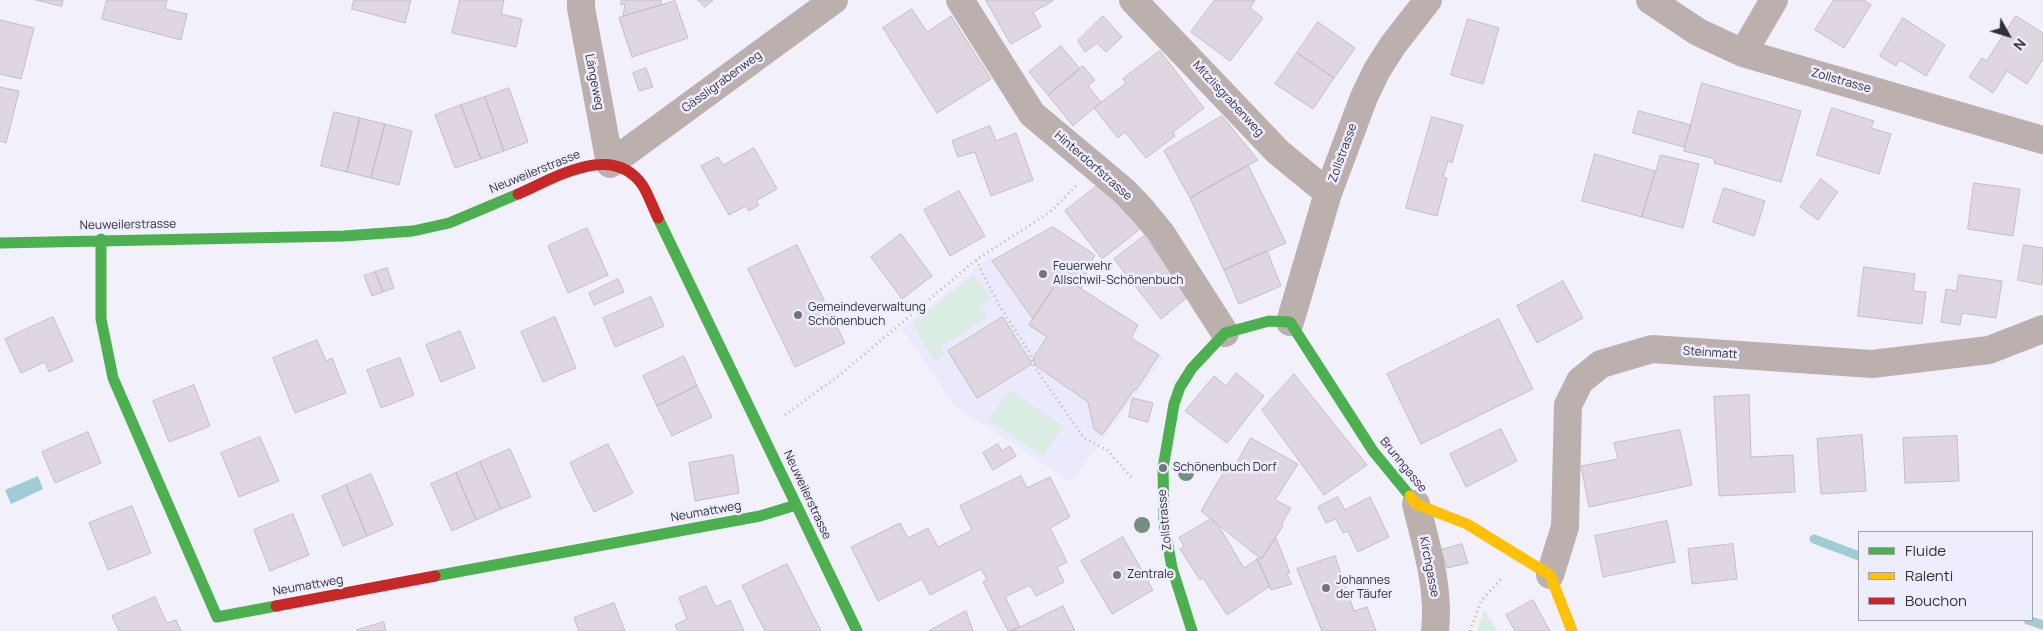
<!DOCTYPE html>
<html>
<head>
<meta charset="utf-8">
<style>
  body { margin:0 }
  #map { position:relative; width:2043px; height:631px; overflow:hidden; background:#f2f0fa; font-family:Manrope,sans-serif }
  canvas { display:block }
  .legend { position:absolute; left:1858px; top:531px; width:175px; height:90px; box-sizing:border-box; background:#eeedfd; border:1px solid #a2a1ae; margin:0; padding:6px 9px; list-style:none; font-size:15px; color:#313038 }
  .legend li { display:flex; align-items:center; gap:10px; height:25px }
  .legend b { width:25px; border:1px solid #a2a1ae }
  .north { position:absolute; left:1983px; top:10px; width:50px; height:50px; -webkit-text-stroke:4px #eeedfd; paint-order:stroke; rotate:129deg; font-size:14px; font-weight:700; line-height:20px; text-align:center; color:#313038 }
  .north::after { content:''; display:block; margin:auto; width:18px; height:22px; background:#313038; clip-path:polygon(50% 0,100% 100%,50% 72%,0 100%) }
</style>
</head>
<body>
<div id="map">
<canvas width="2043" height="631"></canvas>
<ul class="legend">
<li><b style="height:6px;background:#4caf50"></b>Fluide</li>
<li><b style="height:6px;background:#ffc107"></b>Ralenti</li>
<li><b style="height:6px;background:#c62828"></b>Bouchon</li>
</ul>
<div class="north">N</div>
</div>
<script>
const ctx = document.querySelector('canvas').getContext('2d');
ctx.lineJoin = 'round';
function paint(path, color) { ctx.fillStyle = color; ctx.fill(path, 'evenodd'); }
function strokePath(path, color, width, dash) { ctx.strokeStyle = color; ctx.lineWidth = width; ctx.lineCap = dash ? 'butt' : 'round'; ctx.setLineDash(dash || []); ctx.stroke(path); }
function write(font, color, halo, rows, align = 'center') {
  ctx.font = font + ' Manrope,sans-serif'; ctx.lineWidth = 5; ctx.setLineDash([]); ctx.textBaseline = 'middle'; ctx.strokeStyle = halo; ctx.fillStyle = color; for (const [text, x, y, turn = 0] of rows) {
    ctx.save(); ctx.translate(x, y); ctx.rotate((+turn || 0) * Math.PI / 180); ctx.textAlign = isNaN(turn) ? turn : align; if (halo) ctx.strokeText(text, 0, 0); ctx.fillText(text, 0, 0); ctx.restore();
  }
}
paint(new Path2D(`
  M990,257L1033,318L1061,276L1138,325L1131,338L1164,357L1071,482L953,404L902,329Z`), '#ebe9fc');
paint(new Path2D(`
  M973,276L991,298L980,307L987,317L940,347L945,355L935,361L912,323Z
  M1009,390L1063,426L1043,456L989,420Z
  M1484,610L1498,631H1477Z`), '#dbece3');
paint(new Path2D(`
  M38,476L43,489L11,504L5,490Z`), '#a0ccd5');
strokePath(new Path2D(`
  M1814,539L1859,556
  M2028,620L2043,625`), '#a0ccd5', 9);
const building = new Path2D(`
  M36,0H63L62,6Z
  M107,0H167L165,9L187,14L181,40L102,19Z
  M354,0H411L405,23L352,9Z
  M460,0H504L501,14L522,19L516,47L452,33Z
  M622,0H661V5L623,16L625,4L621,5Z
  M698,0H713L705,7Z
  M986,0H1052L1053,1L1033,12L1041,27L1011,44Z
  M1215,0H1255L1250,8L1263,18L1230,61L1191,32Z
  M1834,0H1864L1871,5L1844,48L1815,30Z
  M675,1L688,38L632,57L619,18Z
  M912,9L927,32L951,16L991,79L937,113L883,28Z
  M1103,16L1122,37L1106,52L1097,43L1085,52L1078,41Z
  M2016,16L2043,33V59L2027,84L2007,71L1993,93L1969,77L1982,58L1986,61Z
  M1903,18L1945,45L1926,76L1900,60L1896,66L1880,56Z
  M1468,19L1499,28L1483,84L1451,75Z
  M0,20L34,28L21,79L0,74Z
  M1318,22L1355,48L1334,78L1297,53Z
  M1061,46L1080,69L1048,95L1029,72Z
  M1160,51L1204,108L1173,132L1175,136L1146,158L1125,132L1118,138L1094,108L1126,83L1123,79Z
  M1297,53L1334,78L1313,109L1275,84Z
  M1083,66L1095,80L1088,86L1101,102L1073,126L1048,95Z
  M646,68L653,87L639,91L633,73Z
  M1702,83L1801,111L1781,182L1714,163L1715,159L1684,151Z
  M0,87L19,91L6,143L0,141Z
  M509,88L528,142L504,151L485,97Z
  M485,97L504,151L481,159L461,105Z
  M461,105L481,159L455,168L435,115Z
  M1832,108L1874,121L1871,128L1891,134L1879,174L1817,155Z
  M1639,111L1691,125L1684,147L1633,133Z
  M334,112L360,118L347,172L321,166Z
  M1222,116L1258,160L1190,198L1164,151Z
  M1432,117L1463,125L1452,163L1448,161L1443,177L1447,178L1437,216L1406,208Z
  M360,118L385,124L371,178L347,172Z
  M385,124L412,131L399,185L371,178Z
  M990,126L996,141L1016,133L1033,180L991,196L975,152L958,157L952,141Z
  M754,148L777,189L756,201L759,205L749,211L746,206L729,215L701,166L718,157L723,165Z
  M1595,154L1655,171L1642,217L1582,201Z
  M1661,155L1699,164L1683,228L1642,217Z
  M1248,165L1286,243L1224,270L1190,198Z
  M1821,179L1838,192L1818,220L1800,207Z
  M1102,182L1127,215L1132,211L1144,226L1102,259L1065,211Z
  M1974,183L2020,189L2013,236L1968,229Z
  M1724,188L1765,201L1754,236L1713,222Z
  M959,191L985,236L950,256L924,210Z
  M1053,227L1095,255L1087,271L1081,289L1061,276L1033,319L992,261Z
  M587,228L608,275L568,293L548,246Z
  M901,234L932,276L902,299L871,257Z
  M1144,236L1190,295L1161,319L1114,259Z
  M797,245L845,343L795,367L748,269Z
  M2024,245L2043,248L2042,285L2018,280Z
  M1267,251L1281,286L1239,304L1224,270Z
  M1864,267L1915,274L1913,291L1926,292L1922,324L1858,316Z
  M387,268L394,288L383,292L375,272Z
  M375,272L383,292L372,296L364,276Z
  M1959,275L2002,281L1996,318L1962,313L1960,325L1941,322L1946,289L1956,291Z
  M1061,276L1138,325L1131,338L1159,355L1136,390L1135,389L1102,435L1094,429L1088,402L1035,365L1033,358L1047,337L1029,325Z
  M618,279L624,292L594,305L589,293Z
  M1563,281L1583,318L1537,343L1517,306Z
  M651,297L664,326L615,347L603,318Z
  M53,317L73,361L49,372L45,362L21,373L5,339Z
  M555,317L576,368L543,382L521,332Z
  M1003,317L1032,364L977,398L948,351Z
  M1499,319L1533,389L1421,444L1387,374Z
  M460,331L475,368L441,382L426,345Z
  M317,340L326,361L332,358L346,393L295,413L273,358Z
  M684,356L697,386L657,406L643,376Z
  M400,358L414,395L381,408L367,370Z
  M1236,373L1264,396L1227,443L1185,411L1214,376L1226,386Z
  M1294,374L1367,465L1324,495L1262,410Z
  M194,385L210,426L169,442L153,401Z
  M697,386L712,417L672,436L657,406Z
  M1749,395L1751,457L1793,455L1795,492L1719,496L1714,397Z
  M1133,398L1153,403L1148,422L1129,417Z
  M1501,429L1517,461L1466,487L1450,454Z
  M1680,430L1692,485L1589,507L1581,466L1618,459L1614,443Z
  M88,432L101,463L55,483L42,452Z
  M1862,435L1866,491L1821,494L1817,439Z
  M1957,436L1959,481L1905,483L1903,438Z
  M260,437L279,481L239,497L221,453Z
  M1251,438L1298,464L1275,500L1291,508L1281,525L1283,526L1261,559L1201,511L1226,468L1231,472Z
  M608,444L633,493L594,512L570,463Z
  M998,444L1002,451L1010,446L1016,456L993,470L983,453Z
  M510,449L531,497L501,509L480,462Z
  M733,455L739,493L695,501L689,463Z
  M480,462L501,509L476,520L456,473Z
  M456,473L476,520L452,531L431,484Z
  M371,474L393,525L367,536L346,485Z
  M1021,476L1027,488L1050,477L1070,517L1050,528L1067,562L1057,567L1064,582L1036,596L1030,585L1005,597L1020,627L1008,631L983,582L987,580L981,569L930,595L922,579L878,601L851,547L900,523L908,538L928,528L938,547L972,530L960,506Z
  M346,485L367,536L343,546L322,496Z
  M1338,497L1345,510L1370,497L1389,537L1358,552L1348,531L1343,533L1336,519L1326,523L1318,507Z
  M132,506L151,553L108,570L89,523Z
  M293,514L309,555L270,571L254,530Z
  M1211,519L1218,525L1244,568L1257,559L1270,586L1227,615L1203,578L1200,580L1180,549L1184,546L1179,538Z
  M1667,521L1675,562L1603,577L1595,536Z
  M1123,537L1153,590L1112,614L1081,561Z
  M1276,538L1290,573L1287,574L1292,584L1271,590L1257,559L1259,557L1261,559Z
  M1462,544L1468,563L1447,568L1441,550Z
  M1733,544L1737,579L1692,584L1688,549Z
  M1335,556L1354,611L1367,607L1376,631H1322L1297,569Z
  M787,564L821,631H765L742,586Z
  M706,586L716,607L730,600L744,631H678L675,625L687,619L679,598Z
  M155,597L167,623L176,620L181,631H119L112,616Z
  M1533,600L1550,631H1515L1506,615Z
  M614,603L625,631H579L574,618Z
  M1063,606L1075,631H1011L1020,627Z
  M966,611L973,631H929Z
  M384,622L386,631H358L357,630Z`);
paint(building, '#dfd6e1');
strokePath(building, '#c2bec5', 1);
strokePath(new Path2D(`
  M976,260L999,305L1030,353L1034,366L1084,438L1107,450L1131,477H1134
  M785,415L841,374L976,260L1050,212L1076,186
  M1470,631L1481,601L1501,579`), '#bcb4b7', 3, [1, 4]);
strokePath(new Path2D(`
  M581,0V8L610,164L834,0
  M960,0L1032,114L1124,191L1143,211L1161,233L1225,333
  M1133,0L1278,152L1328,193
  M1650,0L1698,32L1743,53L2043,140
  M1743,53L1774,0
  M1290,322L1328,193L1364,97L1377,70L1393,45L1428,0
  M1416,504C1426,545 1440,588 1435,631
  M1550,575L1565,527L1568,405L1580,381L1601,364L1652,349L1872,364L1989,350L2043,329`), '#bcb0af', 28);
strokePath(new Path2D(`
  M658,218L857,631
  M101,239V319L113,378L217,617L276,606
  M0,243L344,236L413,231L449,223L518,194
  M435,576L760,516L796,505
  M1192,631L1172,568L1164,523L1163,468L1174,404L1180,387L1192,368L1225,333L1269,321L1290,322L1373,451L1410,496`), '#4caf50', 11);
strokePath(new Path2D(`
  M1410,496L1416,504L1467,524L1550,575L1572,631`), '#ffc107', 11);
strokePath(new Path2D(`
  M518,194C555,178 613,141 643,186C649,196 653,208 658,218
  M276,606L435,576`), '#c62828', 11);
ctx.fillStyle = '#728f82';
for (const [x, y] of [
  [1186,473],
  [1142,525]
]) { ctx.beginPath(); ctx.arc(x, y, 8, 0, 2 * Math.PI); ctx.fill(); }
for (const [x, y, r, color] of [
  [1043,274,5,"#75737c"],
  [798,315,5,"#75737c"],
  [1163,468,5,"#75737c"],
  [1117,575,5,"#75737c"],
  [1326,588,5,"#75737c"]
]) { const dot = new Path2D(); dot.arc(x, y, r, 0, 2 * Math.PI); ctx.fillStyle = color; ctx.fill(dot); strokePath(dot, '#eeedfd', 2); }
write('12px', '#313038', '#eeedfd', [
  ["Zollstrasse",1841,81,16],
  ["Längeweg",594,82,79],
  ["Gässligrabenweg",722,82,-36],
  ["Mitzlisgrabenweg",1228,99,47],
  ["Zollstrasse",1343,153,-70],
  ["Hinterdorfstrasse",1093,166,41],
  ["Neuweilerstrasse",535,172,-22],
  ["Neuweilerstrasse",128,225,-1],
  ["Steinmatt",1710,353,4],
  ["Brunngasse",1403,465,51],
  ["Neuweilerstrasse",807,495,65],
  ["Neumattweg",706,512,-10],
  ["Zollstrasse",1165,520,-95],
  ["Kirchgasse",1429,567,79],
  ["Neumattweg",308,586,-10]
]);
write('12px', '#313038', '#eeedfd', [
  ["Feuerwehr",1053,267],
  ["Allschwil-Schönenbuch",1053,281],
  ["Gemeindeverwaltung",808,308],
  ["Schönenbuch",808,322],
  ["Schönenbuch Dorf",1173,468],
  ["Zentrale",1127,575],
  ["Johannes",1336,581],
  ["der Täufer",1336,595]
], 'left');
</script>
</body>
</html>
